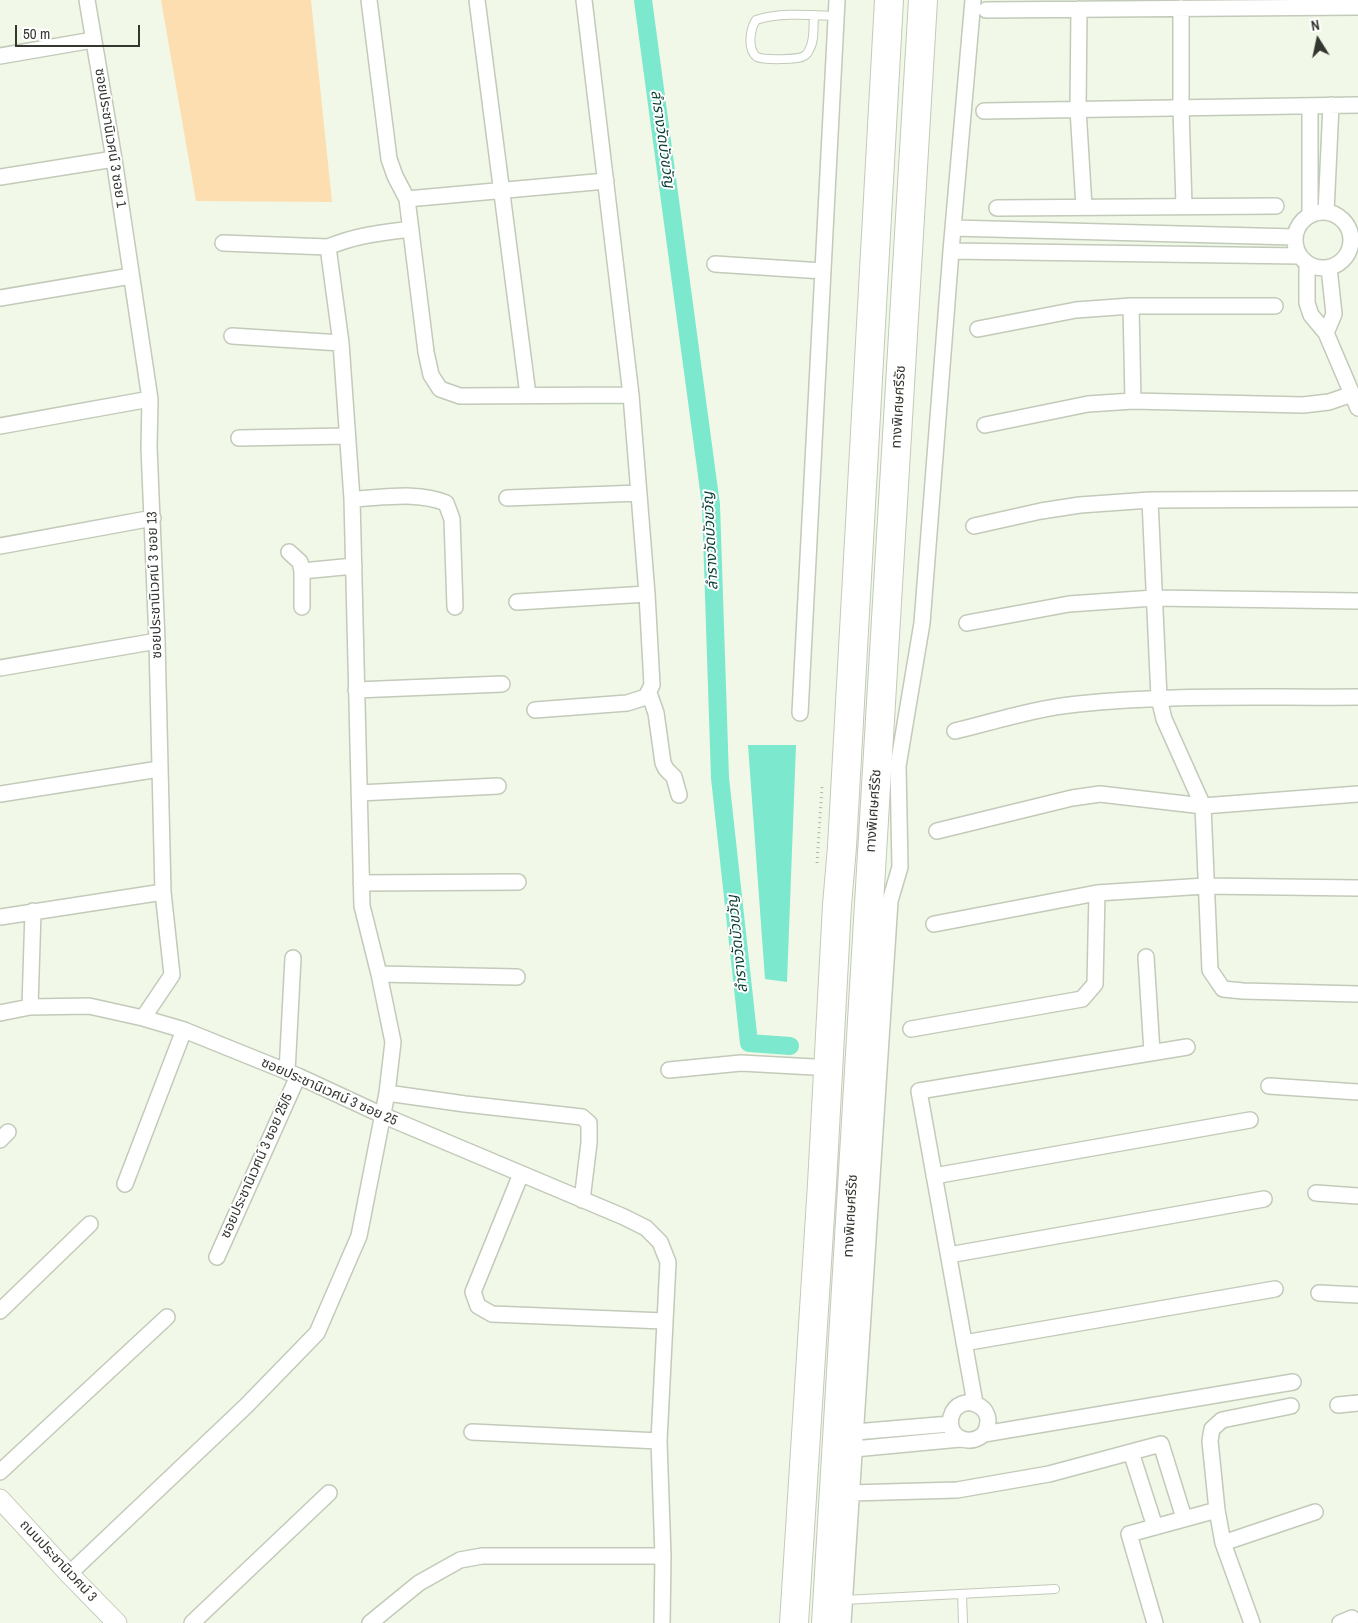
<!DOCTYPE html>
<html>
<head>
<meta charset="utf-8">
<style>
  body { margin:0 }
  #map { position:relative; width:1358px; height:1623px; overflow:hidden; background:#f1f8e7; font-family:"Archivo Narrow",sans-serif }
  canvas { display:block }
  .north { position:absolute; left:1293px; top:15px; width:50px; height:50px; -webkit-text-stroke:4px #fff; paint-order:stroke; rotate:350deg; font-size:14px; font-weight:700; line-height:20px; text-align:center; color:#343730 }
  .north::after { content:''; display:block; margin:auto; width:18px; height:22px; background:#343730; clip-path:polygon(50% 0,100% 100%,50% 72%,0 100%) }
  .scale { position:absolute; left:15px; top:25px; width:125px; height:22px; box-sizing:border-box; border:2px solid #343730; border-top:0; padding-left:6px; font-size:15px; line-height:18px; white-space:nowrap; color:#343730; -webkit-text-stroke:4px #fff; paint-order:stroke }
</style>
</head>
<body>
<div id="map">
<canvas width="1358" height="1623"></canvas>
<div class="north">N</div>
<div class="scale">50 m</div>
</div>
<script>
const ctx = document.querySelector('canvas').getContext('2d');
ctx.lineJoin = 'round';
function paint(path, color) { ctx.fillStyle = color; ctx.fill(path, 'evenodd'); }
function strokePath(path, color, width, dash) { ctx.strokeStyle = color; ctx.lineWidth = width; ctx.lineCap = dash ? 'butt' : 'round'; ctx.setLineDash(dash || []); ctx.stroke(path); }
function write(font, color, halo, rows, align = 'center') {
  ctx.font = font + ' "Archivo Narrow","Noto Sans Thai",sans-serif'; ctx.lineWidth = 4; ctx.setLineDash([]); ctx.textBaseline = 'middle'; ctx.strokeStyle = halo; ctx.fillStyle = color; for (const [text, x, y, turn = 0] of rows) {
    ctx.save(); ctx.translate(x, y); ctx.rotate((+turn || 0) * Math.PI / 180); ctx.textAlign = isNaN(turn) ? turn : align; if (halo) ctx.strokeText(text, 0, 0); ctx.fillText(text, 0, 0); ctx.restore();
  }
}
paint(new Path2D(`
  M161,0H311L332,202L196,201Z`), '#fddeb0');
paint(new Path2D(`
  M748,745H796L787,982L765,979Z`), '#7ce8ce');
strokePath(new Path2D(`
  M643,0L711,505L720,778L749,1043L790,1046`), '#7ce8ce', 18);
const service = new Path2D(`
  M814,15C813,26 815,41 809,50C808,53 806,55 804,56C798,60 763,60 757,57C747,50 750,29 756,20C781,12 810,15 837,16
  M962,1594L963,1623
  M844,1600L1055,1589`);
const minor = new Path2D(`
  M87,0L114,159L150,399L149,447L157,641L163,892L172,975L143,1018
  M369,0L389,159L395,176L407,199L426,352L431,375L440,389L460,396L631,395
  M477,0L528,395
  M1181,8V108L1184,206
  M1079,9L1078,109L1084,207
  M986,10L1358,7
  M0,56L93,40
  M1310,106V215
  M984,111L1358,105
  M0,177L114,159
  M407,199L606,181
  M997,208L1276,206
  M1295 240a28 28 0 1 1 56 0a28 28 0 1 1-56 0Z
  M1326,212L1331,105
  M953,228L1294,237
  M223,243L328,247
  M951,251L1299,256
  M715,264L823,271
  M1307,264V303L1311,315L1326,333L1358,408
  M0,298L131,276
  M1131,306L1133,401
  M978,329L1076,310L1131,306H1275
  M1326,333L1334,314L1329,268
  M232,336L341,343
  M985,425L1088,404L1133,401L1303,405L1329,402L1352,394
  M0,426L150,399
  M239,438L347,436
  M507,498L639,493
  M352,499C382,498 417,491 446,503L452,519L455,607
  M1150,500L1159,698L1164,719L1203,806L1210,970L1223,989L1243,991L1358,994
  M974,526L1041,511L1080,505L1150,500L1358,499
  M0,546L153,518
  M289,552L300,562L302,571V607
  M302,571L354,566
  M517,602L647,594
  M967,623L1069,604L1154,598L1358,601
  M0,668L157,641
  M356,690L502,684
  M649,693L656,713L663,763L666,769L674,777L679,795
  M535,710L627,703L646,697L652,685L647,594L631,395L584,0
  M800,713L837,0
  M955,731C996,721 1036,708 1078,704C1171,694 1265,698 1358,697
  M359,793L498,786
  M0,794L159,769
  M937,831L1072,798L1100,794L1203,806L1358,794
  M361,883L518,882
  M0,917L163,892
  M934,924L1097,893L1205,886L1358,888
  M1146,957L1152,1052
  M379,974L517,977
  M30,1007L33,911
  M0,1013L30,1007L89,1006L143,1018L184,1030L298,1076L382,1115L624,1217L646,1228L660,1242L668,1262L659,1441L663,1556L662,1623
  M911,1029L1082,999L1095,984L1097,893
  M669,1070L741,1063L814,1067
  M287,1072L293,958
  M1269,1086L1358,1092
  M387,1093L465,1104L582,1117L589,1123V1143L582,1200
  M0,1140L8,1132
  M521,1174L473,1292L478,1306L492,1314L664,1321
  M934,1176L1250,1120
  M125,1184L184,1030
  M1316,1193L1358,1196
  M949,1255L1264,1199
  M217,1257L298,1076
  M1319,1293L1358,1295
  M0,1311L90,1224
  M964,1343L1275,1289
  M975,1403L919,1091L1187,1047
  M1338,1405L1358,1403
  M472,1432L659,1441
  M855,1432L950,1424
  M984,1434C1001,1405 958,1390 951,1417C950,1422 950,1427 953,1432C961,1443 975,1442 984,1434L1293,1382
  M854,1449L960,1439
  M1131,1452L1155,1527
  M0,1472L167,1317
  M851,1493L957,1490L1049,1474L1161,1444L1184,1518
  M1223,1543L1315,1512
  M69,1574L246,1406L317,1333L359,1236L387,1093L393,1042L379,974L362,906L352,499L341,343L328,247C357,235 380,233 411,229
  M192,1623L329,1493
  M370,1623L419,1583L460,1560L482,1556H663
  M843,1623L890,901L900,867L898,766L922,623L951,251L973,0
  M1155,1623L1129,1534L1217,1510
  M1252,1623L1223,1543L1217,1510L1210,1441L1212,1429L1222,1420L1291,1406
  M1340,1623L1352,1618`);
const tertiary = new Path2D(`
  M0,1499L69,1574L117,1623`);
const motorway = new Path2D(`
  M794,1623L822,1184L837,905L842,847L889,0
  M826,1623L923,0`);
strokePath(service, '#c2cab9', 10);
strokePath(minor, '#c2cab9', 18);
strokePath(tertiary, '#c2cab9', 21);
strokePath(motorway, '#c2cab9', 30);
strokePath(new Path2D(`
  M817,863L822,787`), '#b0b5a8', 3, [1, 4]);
strokePath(service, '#fff', 8);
strokePath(minor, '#fff', 15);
strokePath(tertiary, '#fff', 19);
strokePath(motorway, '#fff', 28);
write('14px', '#343730', '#fff', [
  ["ซอยประชานิเวศน์ 3 ซอย 1",110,138,81],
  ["ทางพิเศษศรีรัช",899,407,-87],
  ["ซอยประชานิเวศน์ 3 ซอย 13",155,585,-92],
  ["ทางพิเศษศรีรัช",874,811,-86],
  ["ซอยประชานิเวศน์ 3 ซอย 25",329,1092,24],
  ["ซอยประชานิเวศน์ 3 ซอย 25/5",257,1166,-66],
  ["ทางพิเศษศรีรัช",851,1216,-87],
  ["ถนนประชานิเวศน์ 3",58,1561,47]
]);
write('italic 15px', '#0b3e34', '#fff', [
  ["ลำรางวัดบัวขวัญ",662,139,82],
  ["ลำรางวัดบัวขวัญ",711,541,-93],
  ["ลำรางวัดบัวขวัญ",738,944,-96]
]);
</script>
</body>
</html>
